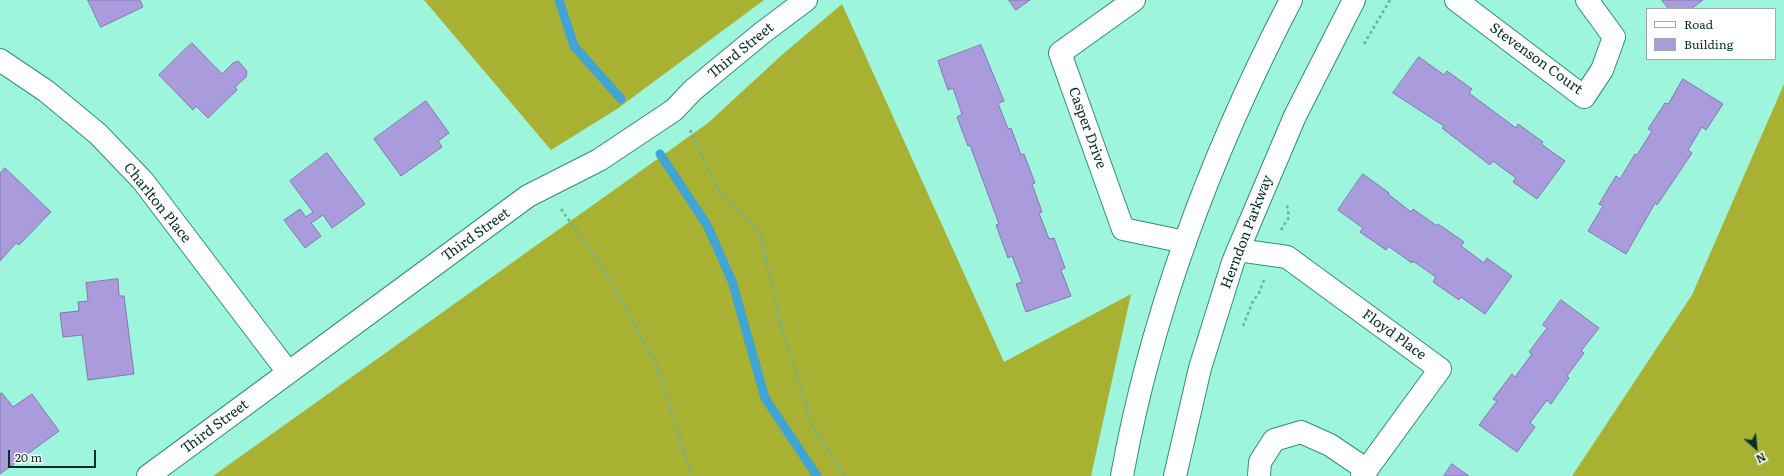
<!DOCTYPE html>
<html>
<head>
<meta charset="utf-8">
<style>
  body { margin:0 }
  #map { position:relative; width:1784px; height:476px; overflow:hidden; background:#9df5dc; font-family:Literata,serif }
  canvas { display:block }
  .legend { position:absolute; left:1646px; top:8px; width:130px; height:52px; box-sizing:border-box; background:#fff; border:1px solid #9daca9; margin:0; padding:5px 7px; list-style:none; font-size:12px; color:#093027 }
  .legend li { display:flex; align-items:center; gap:8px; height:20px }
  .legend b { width:20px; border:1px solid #9daca9 }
  .north { position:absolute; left:1736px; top:428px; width:40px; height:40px; -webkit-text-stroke:3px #fff; paint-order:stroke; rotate:153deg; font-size:11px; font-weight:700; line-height:16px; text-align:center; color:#093027 }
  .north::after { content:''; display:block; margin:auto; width:14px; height:18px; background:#093027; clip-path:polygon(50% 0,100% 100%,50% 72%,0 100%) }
  .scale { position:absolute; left:8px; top:450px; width:88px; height:18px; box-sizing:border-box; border:2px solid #093027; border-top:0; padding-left:5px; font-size:12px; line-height:14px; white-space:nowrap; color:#093027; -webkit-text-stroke:3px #fff; paint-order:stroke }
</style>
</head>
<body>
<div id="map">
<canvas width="1784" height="476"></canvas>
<ul class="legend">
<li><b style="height:5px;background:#fff"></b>Road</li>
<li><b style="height:11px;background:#aa9cdc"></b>Building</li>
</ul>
<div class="north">N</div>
<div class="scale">20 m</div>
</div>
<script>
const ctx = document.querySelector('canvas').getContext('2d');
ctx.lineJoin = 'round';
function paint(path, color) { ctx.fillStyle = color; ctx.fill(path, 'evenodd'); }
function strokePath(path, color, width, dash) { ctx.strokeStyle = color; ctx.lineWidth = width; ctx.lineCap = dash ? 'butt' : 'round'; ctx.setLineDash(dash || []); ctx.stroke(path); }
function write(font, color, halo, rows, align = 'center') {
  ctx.font = font + ' Literata,serif'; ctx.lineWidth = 4; ctx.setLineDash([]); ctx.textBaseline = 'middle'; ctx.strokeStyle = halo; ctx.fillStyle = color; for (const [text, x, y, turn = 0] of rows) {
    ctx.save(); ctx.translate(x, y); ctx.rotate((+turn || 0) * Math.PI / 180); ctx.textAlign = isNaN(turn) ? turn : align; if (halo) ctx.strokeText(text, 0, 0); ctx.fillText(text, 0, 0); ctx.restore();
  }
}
paint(new Path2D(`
  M424,0H764L617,109L551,150Z
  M842,4L1004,362L1131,294L1091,476H213L708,123L783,54Z
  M1784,84V476H1572L1692,295Z`), '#a8b132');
strokePath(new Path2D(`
  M559,0L574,46L621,99
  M660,154L707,225L732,281L765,398L817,476`), '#40a4d5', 9);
const building = new Path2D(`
  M88,0H140L143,7L101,27Z
  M1009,0H1030L1016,10Z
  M1662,0H1703L1691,9H1669Z
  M192,43L222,74L233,63L238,61L247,71L246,77L235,87L237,90L208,118L196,106L193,110L159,75Z
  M981,45L1004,101L998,103L1008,129L1011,128L1021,155L1024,154L1035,183L1032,184L1042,212L1039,213L1049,239L1054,238L1065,268L1061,270L1071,296L1026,312L1016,284L1022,282L1012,256L1008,258L996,225L999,224L970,145L968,146L957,117L962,114L953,88L948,90L938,61Z
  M1419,57L1444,75L1447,71L1472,89L1469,93L1516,128L1518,124L1543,142L1541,144L1565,161L1537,199L1513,182L1516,178L1493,161L1490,165L1442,128L1444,126L1393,93Z
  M1683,79L1723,104L1706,130L1702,127L1688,150L1692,153L1657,205L1655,203L1626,254L1588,231L1603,206L1599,204L1616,176L1620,179L1635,154L1637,155L1652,131L1648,129L1665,103L1668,104Z
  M426,101L449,133L438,141L442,147L401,176L374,139Z
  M327,153L365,204L332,228L323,215L311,223L321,236L305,248L284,220L300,209L306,217L313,212L290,181Z
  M5,168L51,212L19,245L16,243L0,261V173Z
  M1363,174L1389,193L1388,194L1411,212L1413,209L1437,226L1438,224L1464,242L1461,246L1484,263L1487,258L1512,276L1485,314L1461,297L1459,300L1433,282L1436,277L1413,261L1412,263L1388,246L1386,250L1360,232L1363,228L1338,210Z
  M118,279L119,296H124L134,374L88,380L82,335L63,337L60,313L79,311L78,302L88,301L86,283Z
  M1561,300L1599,328L1581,351L1584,353L1567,376L1569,378L1551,404L1547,400L1530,423L1535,427L1517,452L1479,425L1497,401L1493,399L1512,374L1515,377L1532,354L1529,352L1547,328L1543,325Z
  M2,393L13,407L32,394L59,431L0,474V394Z
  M1452,464L1469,476H1444Z`);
paint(building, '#aa9cdc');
strokePath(building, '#8476b4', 1);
const street = new Path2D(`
  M1134,0L1060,53L1123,229L1185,242
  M1456,0L1584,97L1602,70L1614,37L1587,0
  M0,60L46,91L98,134L143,181L288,372
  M1238,250L1287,257L1440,369L1362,476
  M148,476L528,196L599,160L674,110L693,90L762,33L806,0
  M1259,476L1260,462L1274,440L1301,432L1330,445L1367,470`);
const secondary = new Path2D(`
  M1122,476C1152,310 1213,150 1291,0
  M1175,476L1200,368L1233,262L1295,116L1354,0`);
strokePath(street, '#328e77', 24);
strokePath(secondary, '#328e77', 24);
strokePath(new Path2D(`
  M1364,44L1390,0
  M690,130L719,192L760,232L780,322L813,427L845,476
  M561,209L606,273L656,364L692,476
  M1281,230L1289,217L1287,205
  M1243,326L1253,301L1259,293L1264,280`), '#6ab29e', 2.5, [3, 3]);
strokePath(street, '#fff', 22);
strokePath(secondary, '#fff', 22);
write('14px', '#093027', '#fff', [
  ["Third Street",741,51,-39],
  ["Stevenson Court",1536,59,36],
  ["Casper Drive",1087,128,70],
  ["Charlton Place",157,203,51],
  ["Herndon Parkway",1247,232,-69],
  ["Third Street",476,235,-36],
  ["Floyd Place",1394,335,36],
  ["Third Street",215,427,-37]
]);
</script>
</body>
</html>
